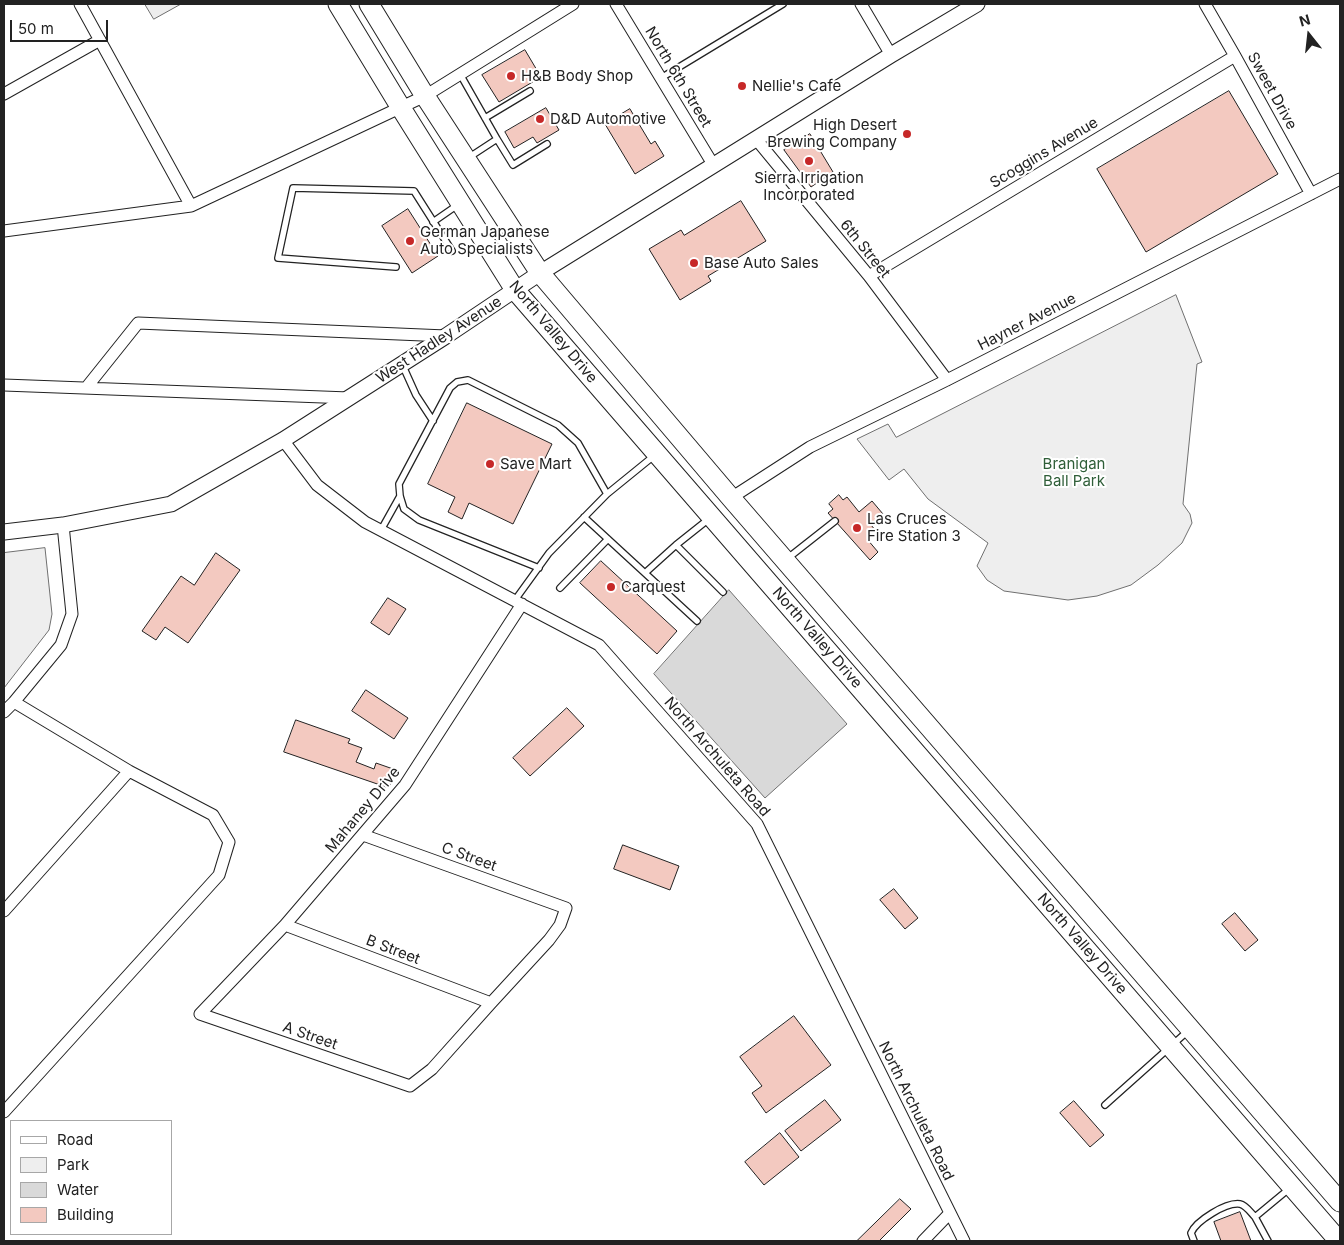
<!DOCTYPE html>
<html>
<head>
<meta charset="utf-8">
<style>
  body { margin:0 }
  #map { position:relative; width:1344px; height:1245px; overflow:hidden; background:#fff; font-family:Inter,sans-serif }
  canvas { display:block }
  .frame { position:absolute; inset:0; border:5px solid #222; pointer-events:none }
  .legend { position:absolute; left:10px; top:1120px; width:162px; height:115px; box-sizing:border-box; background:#fff; border:1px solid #a7a7a7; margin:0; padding:6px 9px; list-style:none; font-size:15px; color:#222 }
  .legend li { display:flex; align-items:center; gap:10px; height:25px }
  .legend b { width:25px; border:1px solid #a7a7a7 }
  .north { position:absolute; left:1284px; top:10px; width:50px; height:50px; -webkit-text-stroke:4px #fff; paint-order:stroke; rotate:344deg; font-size:14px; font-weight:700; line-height:20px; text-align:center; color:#222 }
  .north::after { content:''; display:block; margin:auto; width:18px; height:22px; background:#222; clip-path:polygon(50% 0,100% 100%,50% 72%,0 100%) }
  .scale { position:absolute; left:10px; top:20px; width:98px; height:22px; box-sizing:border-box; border:2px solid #222; border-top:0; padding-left:6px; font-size:15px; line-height:18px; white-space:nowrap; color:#222; -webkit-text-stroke:4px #fff; paint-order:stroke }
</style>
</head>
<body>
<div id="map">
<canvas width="1344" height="1245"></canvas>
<div class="frame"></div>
<ul class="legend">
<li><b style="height:6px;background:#fff"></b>Road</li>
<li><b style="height:14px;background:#eee"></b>Park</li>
<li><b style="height:14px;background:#d9d9d9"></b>Water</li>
<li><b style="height:14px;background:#f3c9c0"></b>Building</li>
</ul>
<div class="north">N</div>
<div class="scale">50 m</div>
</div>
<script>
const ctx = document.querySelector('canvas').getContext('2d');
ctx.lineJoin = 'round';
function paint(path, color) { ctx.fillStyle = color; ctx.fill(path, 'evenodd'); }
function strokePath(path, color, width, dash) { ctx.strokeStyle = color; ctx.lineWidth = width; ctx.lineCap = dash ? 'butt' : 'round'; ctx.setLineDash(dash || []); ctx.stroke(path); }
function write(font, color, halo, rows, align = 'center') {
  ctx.font = font + ' Inter,sans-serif'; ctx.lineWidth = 4; ctx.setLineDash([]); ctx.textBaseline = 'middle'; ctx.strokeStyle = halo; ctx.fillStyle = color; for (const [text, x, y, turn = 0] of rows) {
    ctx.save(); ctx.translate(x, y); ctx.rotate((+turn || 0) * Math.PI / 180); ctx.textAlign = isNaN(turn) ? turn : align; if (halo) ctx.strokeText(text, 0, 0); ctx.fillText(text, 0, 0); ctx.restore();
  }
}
const green = new Path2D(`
  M1176,295L1202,362L1197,364L1183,504L1190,514L1192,523L1182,543L1158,565L1131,585L1097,596L1068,600L1004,591L987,580L977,566L988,543L928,499L904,469L889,480L857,439L888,424L896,437Z
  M45,548L52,614L49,630L4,688V553Z`);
paint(green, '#eee');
strokePath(green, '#6f6f6f', 1);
const parking = new Path2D(`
  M145,4H181L154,19Z`);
paint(parking, '#ededed');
strokePath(parking, '#6f6f6f', 1);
const water = new Path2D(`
  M729,590L847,724L765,798L654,674Z`);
paint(water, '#d9d9d9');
strokePath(water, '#6f6f6f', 1);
const building = new Path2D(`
  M525,50L541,77L499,102L482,75Z
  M1229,91L1278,174L1146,252L1097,169Z
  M546,108L559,130L537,143L533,137L514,148L505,132Z
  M630,109L651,144L655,141L664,156L635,174L605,124Z
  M810,134L833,172L811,187L784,150Z
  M741,201L766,241L708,276L711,281L680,300L649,249L681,230L684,235Z
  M408,209L438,256L412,273L382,226Z
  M467,403L552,444L513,524L469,503L462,519L448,512L455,497L428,484Z
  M839,495L843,500L847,497L859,512L872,501L883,514L871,525L876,531L867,539L878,552L870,560L828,513L833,509L829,504Z
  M216,553L240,570L188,643L165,627L156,640L142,631L181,576L194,585Z
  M601,561L677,631L657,654L580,583Z
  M388,598L406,609L389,635L371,623Z
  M366,690L408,718L394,739L352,711Z
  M567,708L584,726L530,776L513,758Z
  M296,720L350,739L348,743L362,748L356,762L374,769L376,763L396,770L389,788L284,752Z
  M623,845L679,866L670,890L614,869Z
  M894,889L918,918L905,929L880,900Z
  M1235,913L1258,940L1245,951L1222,924Z
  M794,1016L831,1065L766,1113L752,1093L762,1086L740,1057Z
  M825,1100L841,1120L801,1151L785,1131Z
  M1074,1101L1104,1135L1090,1147L1060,1113Z
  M780,1133L799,1157L764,1185L745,1162Z
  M900,1199L911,1209L879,1241H857Z
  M1240,1212L1251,1241H1221L1214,1222Z`);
paint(building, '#f3c9c0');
strokePath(building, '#222', 1);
const service = new Path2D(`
  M460,74L497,139L468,158
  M661,78L783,4
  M485,118L530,91
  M497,139L513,165L547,144
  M433,222L459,204
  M396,267L278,258L293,188L414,191L452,251
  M402,364L416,395L433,421
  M584,517L697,621
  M381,530L400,496
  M676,545L710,518
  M788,558L835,521
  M539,568L419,520L404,509L400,496L399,484L450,388L457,382L468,380L558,425L578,443L607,494
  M645,573L676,545L723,592
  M560,588L608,539
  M515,600L549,553L607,494L655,455
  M1105,1105L1189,1030
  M1194,1241L1191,1233C1196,1221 1226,1202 1240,1204C1246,1205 1251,1213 1255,1217
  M1268,1241L1255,1217L1290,1188`);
const minor = new Path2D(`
  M80,4L191,206
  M616,4L714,166
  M861,4L891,55
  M1205,4L1235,56L1311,194
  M4,94L100,40
  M756,139L869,276L947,380
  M4,231L191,206L425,96L573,4
  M869,276L1235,56
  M4,385L349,398
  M86,388L138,323L446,336
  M283,440L317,485L365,522L599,645L757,824L964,1241
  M731,498L810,447L947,380L1340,179
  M14,702L61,645L72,614L63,525
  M4,712L14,702L129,771L213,815L229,842L219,875L4,1112
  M363,835L566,908L560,925L549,940L491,1003L432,1069L410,1086L200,1014L285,925L405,785L522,604
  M4,911L129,771
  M285,925L491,1003
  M923,1241L950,1213`);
const tertiary = new Path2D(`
  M4,532L63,525L171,504L283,440L446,336L540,273L891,55L977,4`);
const primary = new Path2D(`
  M338,4L401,108L515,290L1339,1241
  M369,4L425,96L540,273L731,498L1340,1202`);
strokePath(service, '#222', 8);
strokePath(minor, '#222', 13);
strokePath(tertiary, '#222', 17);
strokePath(primary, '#222', 21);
strokePath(service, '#fff', 5.5);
strokePath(minor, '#fff', 11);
strokePath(tertiary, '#fff', 15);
strokePath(primary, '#fff', 19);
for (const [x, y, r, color] of [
  [511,76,5,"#c62828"],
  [742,86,5,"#c62828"],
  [540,119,5,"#c62828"],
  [907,134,5,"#c62828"],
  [809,161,5,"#c62828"],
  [410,241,5,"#c62828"],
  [694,263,5,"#c62828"],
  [490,464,5,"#c62828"],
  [857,528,5,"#c62828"],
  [611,587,5,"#c62828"]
]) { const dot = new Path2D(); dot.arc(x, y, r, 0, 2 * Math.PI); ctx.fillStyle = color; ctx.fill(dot); strokePath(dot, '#fff', 2); }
write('15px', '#222', '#fff', [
  ["H&B Body Shop",521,76],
  ["Nellie's Cafe",752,86],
  ["D&D Automotive",550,119],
  ["High Desert",897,125,"right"],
  ["Brewing Company",897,142,"right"],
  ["Sierra Irrigation",809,178,"center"],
  ["Incorporated",809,195,"center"],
  ["German Japanese",420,232],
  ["Auto Specialists",420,249],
  ["Base Auto Sales",704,263],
  ["Save Mart",500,464],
  ["Las Cruces",867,519],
  ["Fire Station 3",867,536],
  ["Carquest",621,587]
], 'left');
write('15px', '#222', '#fff', [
  ["North 6th Street",678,77,59],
  ["Sweet Drive",1272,91,61],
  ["Scoggins Avenue",1044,153,-31],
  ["6th Street",865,249,51],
  ["Hayner Avenue",1027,322,-27],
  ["North Valley Drive",553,332,50],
  ["West Hadley Avenue",439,340,-33],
  ["North Valley Drive",817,638,49],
  ["North Archuleta Road",717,757,49],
  ["Mahaney Drive",363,810,-50],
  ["C Street",469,857,20],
  ["North Valley Drive",1082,944,49],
  ["B Street",393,950,21],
  ["A Street",310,1036,19],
  ["North Archuleta Road",916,1111,64]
]);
write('15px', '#2f5e38', '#fff', [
  ["Branigan",1074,464],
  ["Ball Park",1074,481]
]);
</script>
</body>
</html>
